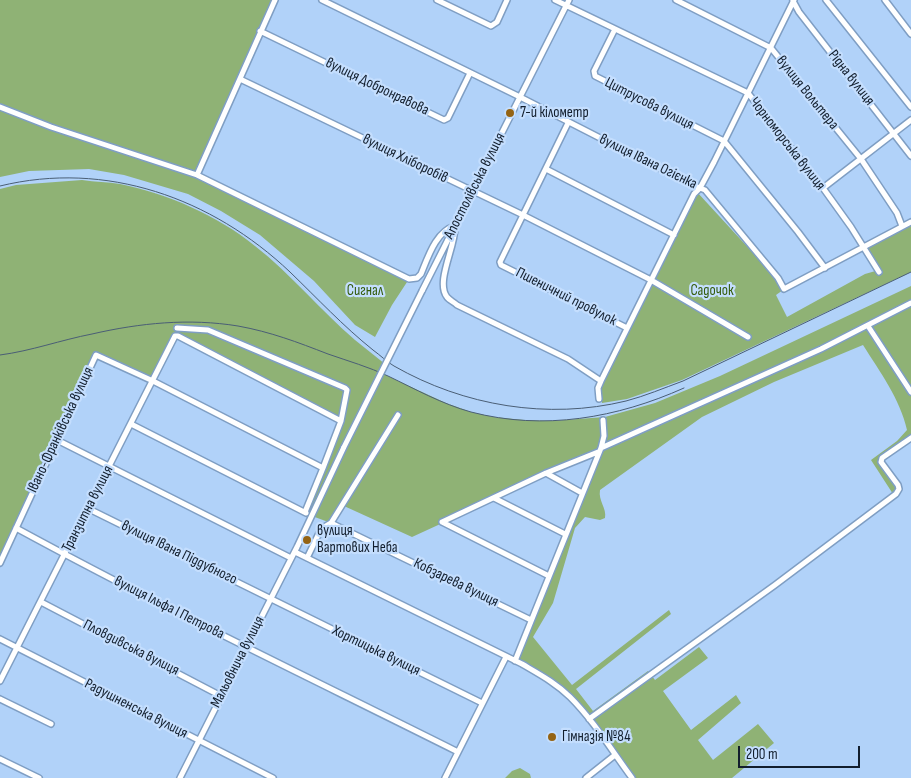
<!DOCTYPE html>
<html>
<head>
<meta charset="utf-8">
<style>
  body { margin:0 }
  #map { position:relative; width:911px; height:778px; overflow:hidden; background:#b1d2f9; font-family:"Sofia Sans Condensed",sans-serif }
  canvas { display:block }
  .scale { position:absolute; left:738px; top:746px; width:122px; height:22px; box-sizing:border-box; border:2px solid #121e2d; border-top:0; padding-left:6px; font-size:15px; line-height:18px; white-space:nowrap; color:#121e2d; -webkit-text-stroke:4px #c4defe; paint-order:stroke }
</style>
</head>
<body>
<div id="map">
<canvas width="911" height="778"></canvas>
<div class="scale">200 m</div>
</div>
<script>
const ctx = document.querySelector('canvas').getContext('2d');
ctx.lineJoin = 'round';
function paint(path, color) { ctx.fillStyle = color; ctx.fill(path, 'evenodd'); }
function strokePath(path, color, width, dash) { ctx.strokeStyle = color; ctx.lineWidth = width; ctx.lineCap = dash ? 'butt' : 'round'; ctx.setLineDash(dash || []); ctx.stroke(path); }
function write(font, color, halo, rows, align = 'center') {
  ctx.font = font + ' "Sofia Sans Condensed",sans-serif'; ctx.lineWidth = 4.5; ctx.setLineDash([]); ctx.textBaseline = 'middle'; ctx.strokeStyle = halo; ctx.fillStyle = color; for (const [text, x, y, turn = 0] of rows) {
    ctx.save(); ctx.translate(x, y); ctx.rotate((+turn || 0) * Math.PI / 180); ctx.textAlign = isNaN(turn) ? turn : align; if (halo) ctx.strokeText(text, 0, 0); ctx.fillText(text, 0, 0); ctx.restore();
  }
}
paint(new Path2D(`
  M0,0H275L197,175L409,279L392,305L375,337L355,325L314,281L260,235L221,211L188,194L124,175L89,169L29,171L0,177Z
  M82,180C95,182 108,182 120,184C168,194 217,215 255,246C291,274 320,310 355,340C365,348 375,356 385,364L381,373L446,403L471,412L494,417L524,420L551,421L605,417L655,403L720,376L911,286V439L884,456L883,462L901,485L893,494L871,460L897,441L907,430C900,399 880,372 863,345L774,382L702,417L600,490C598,501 607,508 605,518L600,520L585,517L575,528L553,603L533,637L572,685L669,610L671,614L576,689L593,711L648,671L655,680L699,647L708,658L663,691L691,730L736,695L741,703L698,740L713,760L758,724L774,743L732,778H632L569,696L515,661L597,452L412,537L344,506L331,523L312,516L306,508L341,421L178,336L153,381L96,355L0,563V189L16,185Z
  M697,192L777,279L783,290L776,295L787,317L865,274L879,270L865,247L911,224V272L682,380L627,399L602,403L600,388Z
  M520,768L530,774L531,778H505L512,771Z`), '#8fb275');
const minor = new Path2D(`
  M322,0L520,97L690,184L705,190L778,278L784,289L911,222
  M437,0L491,26L497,22L507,0
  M555,0L748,93L823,188L851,227L879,272
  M676,0L771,48L861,159L897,213L902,226
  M826,0L911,107
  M885,0L911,34
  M793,1L799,12L911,156
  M615,29L594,71L595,76L724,141L798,232L825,268
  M260,31L444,120L448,118L470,73
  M240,79L523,215L651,280L748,337
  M0,107L51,127L197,175L409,279L417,278L421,274C428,257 436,231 455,226
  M568,123L500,262L501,265L627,328
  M546,169L674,235
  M197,175L275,0
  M823,188L911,120
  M455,226C456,246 435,282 447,297C449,300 454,302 457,305L568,359L601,381
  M422,291L569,0
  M868,326L911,392
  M177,328L208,330L345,388L347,390L341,421L323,468L305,512
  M599,399L598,388L601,381L694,194L700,188L714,162L794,0
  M131,424L306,513
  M57,440L291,558
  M601,448L821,349L911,303
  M546,473L582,493
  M494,498L565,534
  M87,508L482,703
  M442,522L546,473L598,452
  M442,522L549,576
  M331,523L398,415
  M16,528C161,607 310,678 458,752
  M295,552L522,664C539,674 556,683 570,697C594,721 612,751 632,778
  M307,558L321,529L331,523L531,620
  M0,563L96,355L153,381L323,468
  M41,602L221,696
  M0,639L273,778
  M515,661L601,448L604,436L603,420
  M0,681L175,336H178L341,421
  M0,699L51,724
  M589,719L775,585L896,494L899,489L898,485L881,462L882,458L911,438
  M0,759L39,778
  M180,778L297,547L344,447
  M445,778L506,657
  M586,778L615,755`);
strokePath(minor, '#7f9ec3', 8);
strokePath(minor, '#fff', 5);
strokePath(new Path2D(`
  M0,186C106,160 212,198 290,272C317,298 343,326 373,350C380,355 387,362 394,366C464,406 548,420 626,401C645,396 664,388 683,381L911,272
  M0,355C31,351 61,340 92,334C140,323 189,318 238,326C271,332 297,342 328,354C348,361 369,367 388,376C415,389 442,404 471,412C544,431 617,418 684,388`), '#4a5e75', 1);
const minorBridge = new Path2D(`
  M344,447L422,291`);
strokePath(minorBridge, '#7f9ec3', 8, []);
strokePath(minorBridge, '#fff', 5);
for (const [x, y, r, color] of [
  [510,113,5,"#946313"],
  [307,540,5,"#946313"],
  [552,737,5,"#946313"]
]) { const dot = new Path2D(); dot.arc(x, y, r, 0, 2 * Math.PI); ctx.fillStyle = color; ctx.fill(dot); strokePath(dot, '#c4defe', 2); }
write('15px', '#121e2d', '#c4defe', [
  ["Рідна вулиця",851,78,52],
  ["вулиця Добронравова",377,87,26],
  ["вулиця Вольтера",807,93,51],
  ["Цитрусова вулиця",649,104,27],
  ["Чорноморська вулиця",787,144,52],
  ["вулиця Хліборобів",405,159,26],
  ["вулиця Івана Огієнка",648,162,26],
  ["Апостолівська вулиця",475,186,-63],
  ["Пшеничний провулок",566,297,27],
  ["Івано-Франківська вулиця",61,430,-65],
  ["Транзитна вулиця",88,509,-63],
  ["вулиця Івана Піддубного",179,553,26],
  ["Кобзарева вулиця",456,583,26],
  ["вулиця Ільфа І Петрова",169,608,27],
  ["Пловдивська вулиця",131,648,27],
  ["Хортицька вулиця",376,651,26],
  ["Мальовнича вулиця",238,662,-63],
  ["Радушненська вулиця",136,709,27]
]);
write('15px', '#121e2d', '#c4defe', [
  ["7-й кілометр",520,113],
  ["вулиця",317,531],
  ["Вартових Неба",317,548],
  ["Гімназія №84",562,737]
], 'left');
write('15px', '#345b0a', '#c4defe', [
  ["Сигнал",365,291],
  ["Садочок",712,291]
]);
</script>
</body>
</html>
